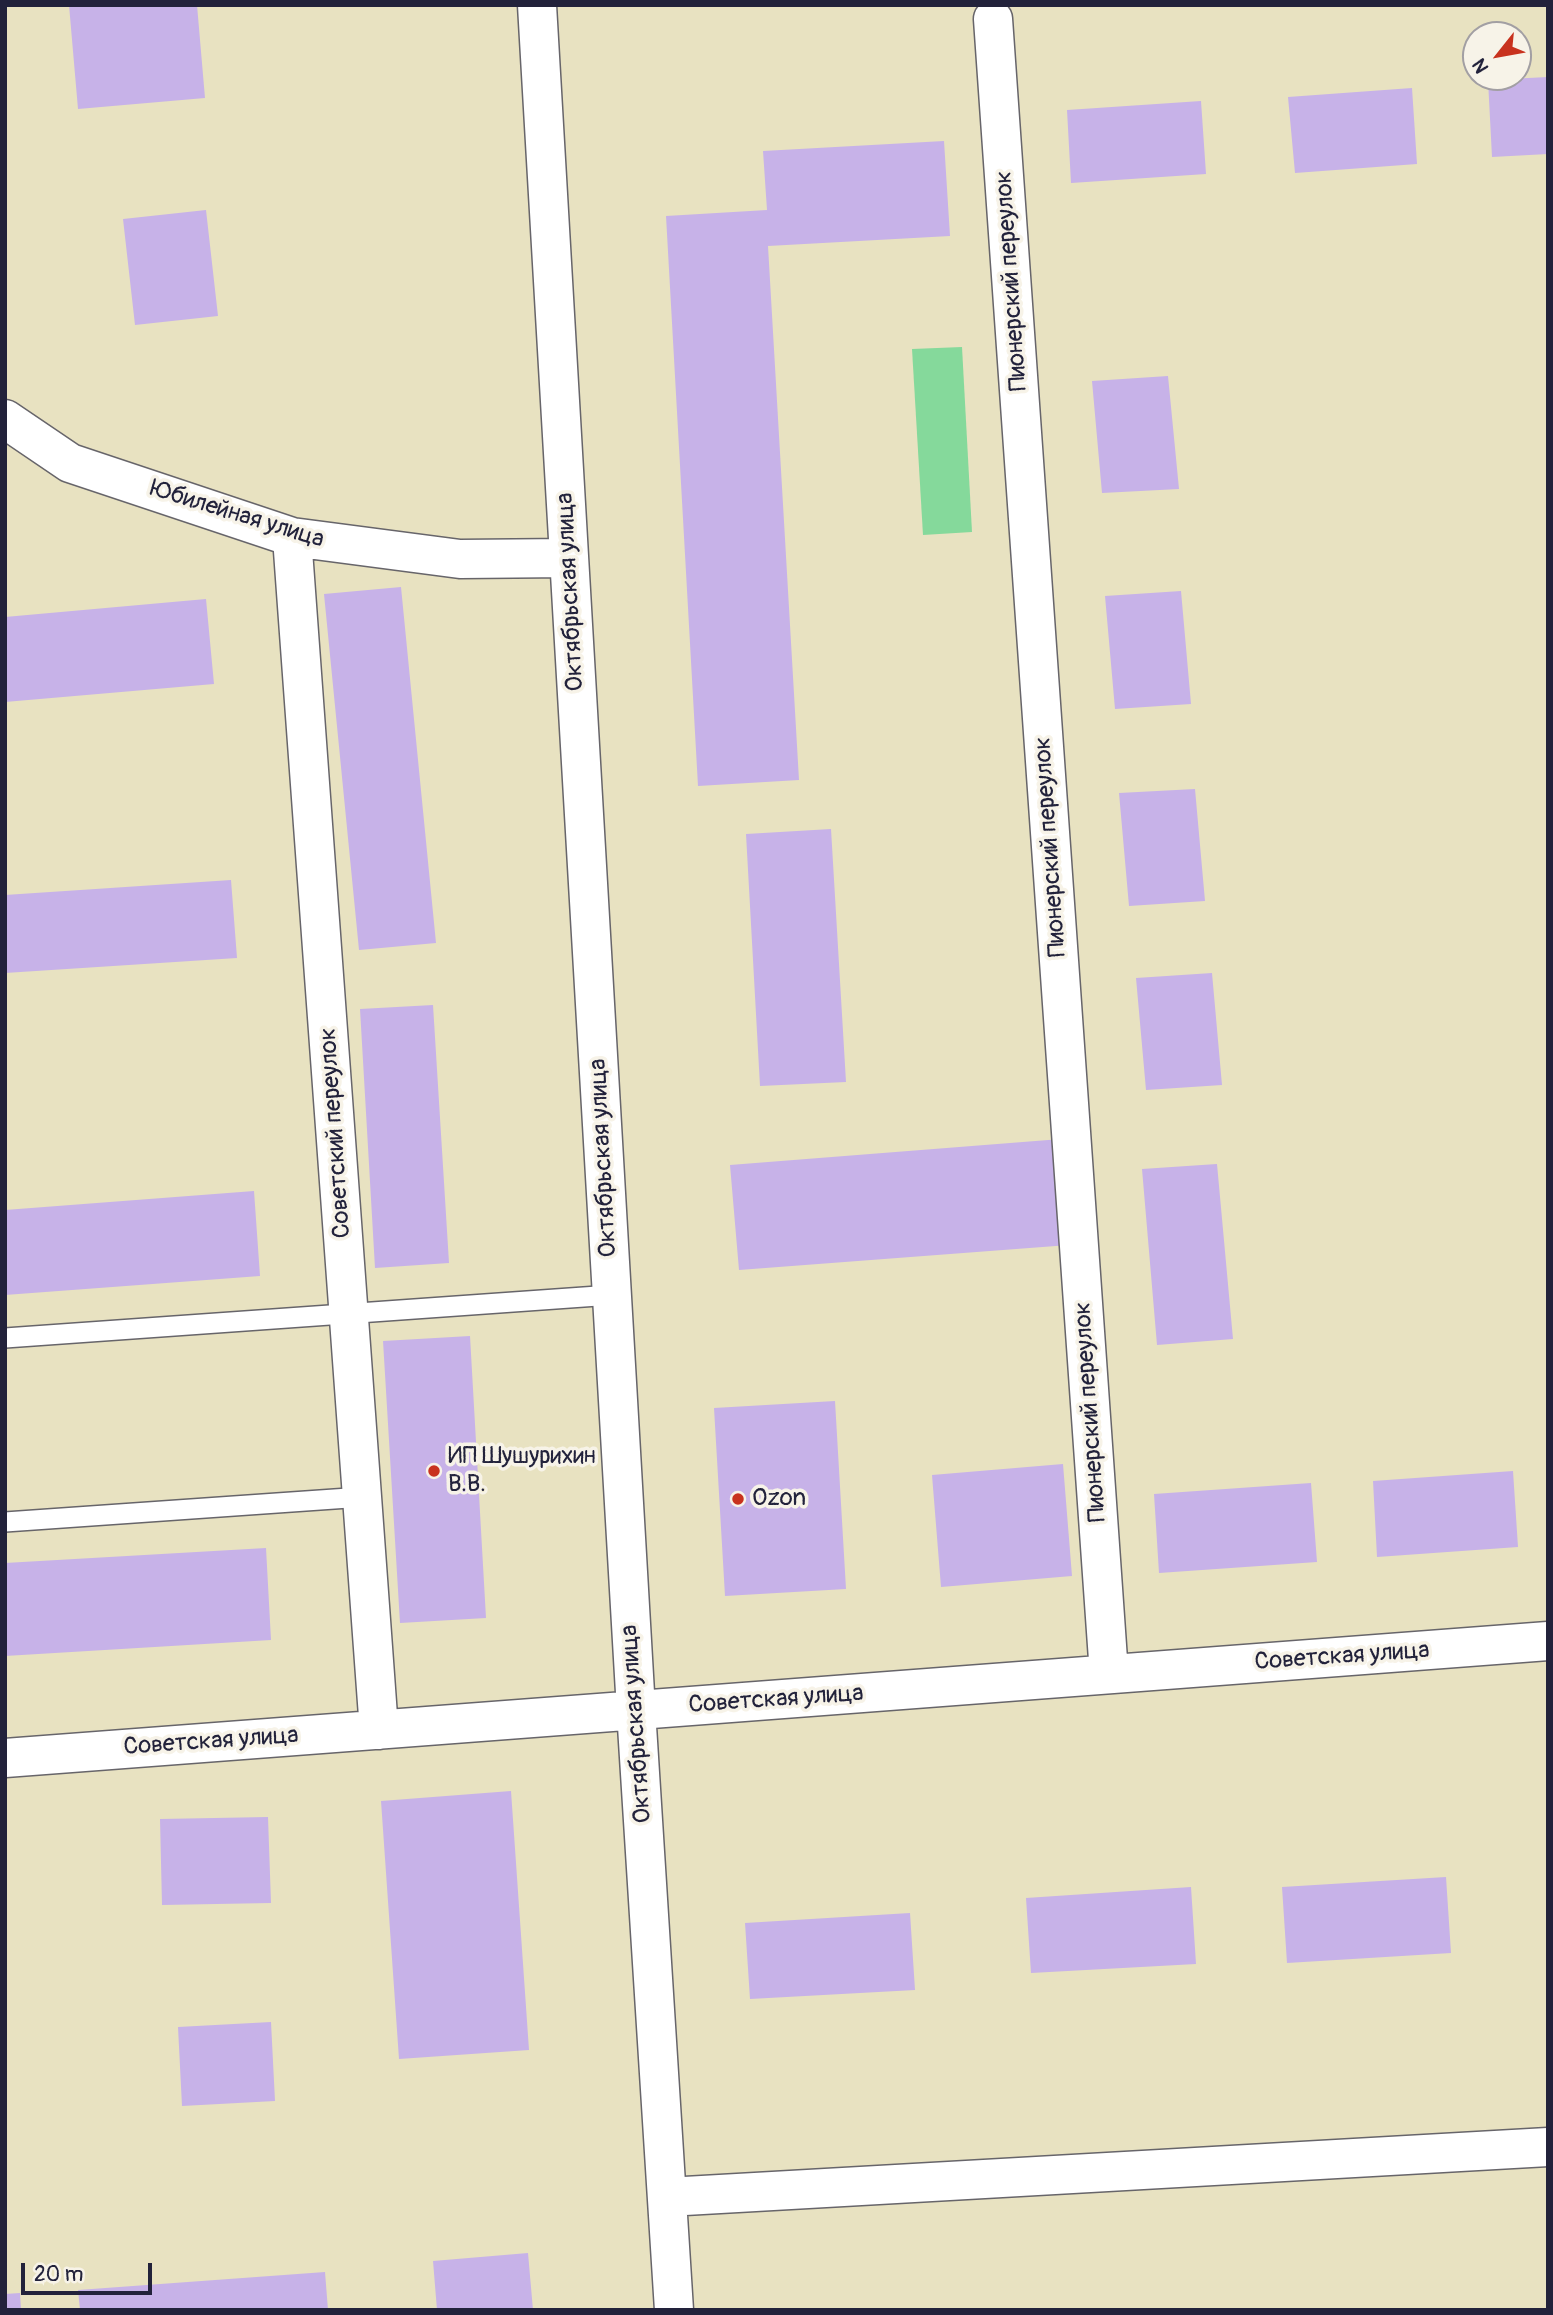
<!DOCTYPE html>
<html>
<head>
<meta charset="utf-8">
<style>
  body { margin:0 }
  #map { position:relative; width:1553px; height:2315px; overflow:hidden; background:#e8e2c1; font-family:Pangolin,sans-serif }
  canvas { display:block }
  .frame { position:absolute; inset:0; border:7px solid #22223b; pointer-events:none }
  .north { position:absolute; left:1462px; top:21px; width:70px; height:70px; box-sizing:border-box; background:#f7f3e8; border:2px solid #a29fa3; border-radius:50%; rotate:239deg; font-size:19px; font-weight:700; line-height:28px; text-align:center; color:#22223b }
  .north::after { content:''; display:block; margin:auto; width:24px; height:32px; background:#c8321e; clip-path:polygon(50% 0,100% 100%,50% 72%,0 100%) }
  .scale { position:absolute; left:21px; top:2263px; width:131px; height:32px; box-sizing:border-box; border:4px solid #22223b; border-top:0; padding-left:9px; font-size:21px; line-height:24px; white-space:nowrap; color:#22223b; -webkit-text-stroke:5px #f7f3e8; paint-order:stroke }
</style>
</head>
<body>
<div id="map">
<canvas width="1553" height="2315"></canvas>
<div class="frame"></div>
<div class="north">N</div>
<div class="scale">20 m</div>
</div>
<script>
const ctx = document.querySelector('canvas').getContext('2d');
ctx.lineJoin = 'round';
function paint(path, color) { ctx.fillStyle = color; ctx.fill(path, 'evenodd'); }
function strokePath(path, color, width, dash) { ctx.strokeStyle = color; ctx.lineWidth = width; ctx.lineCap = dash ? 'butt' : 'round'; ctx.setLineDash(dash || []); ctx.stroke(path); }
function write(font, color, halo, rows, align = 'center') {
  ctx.font = font + ' Pangolin,sans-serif'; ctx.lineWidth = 7; ctx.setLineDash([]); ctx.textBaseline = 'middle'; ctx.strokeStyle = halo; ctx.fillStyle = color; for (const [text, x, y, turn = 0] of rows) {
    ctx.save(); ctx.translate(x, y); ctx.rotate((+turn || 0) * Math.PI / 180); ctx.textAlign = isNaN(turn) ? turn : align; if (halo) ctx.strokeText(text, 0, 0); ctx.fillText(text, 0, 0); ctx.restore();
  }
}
paint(new Path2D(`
  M962,347L972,532L923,535L912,349Z`), '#85d99b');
paint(new Path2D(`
  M69,5H197L205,98L78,109Z
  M1548,77V154L1492,157L1488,80Z
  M1412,88L1417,164L1295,173L1288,97Z
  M1201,101L1206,174L1071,183L1067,110Z
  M944,141L950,236L768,246L799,780L698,786L666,216L767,210L763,151Z
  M206,210L218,316L135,325L123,219Z
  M1168,376L1179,489L1102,493L1092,381Z
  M401,587L436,943L359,950L324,594Z
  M1181,591L1191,704L1115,709L1105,596Z
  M206,599L214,684L5,702V617Z
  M1195,789L1205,901L1129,906L1119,793Z
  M831,829L846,1082L760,1086L746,834Z
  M231,880L237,958L5,973V895Z
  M1212,973L1222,1085L1146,1090L1136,978Z
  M433,1005L449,1263L375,1268L360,1009Z
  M1061,1139L1069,1245L739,1270L730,1165Z
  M1217,1164L1233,1339L1157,1345L1142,1169Z
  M254,1191L260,1276L5,1295V1210Z
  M470,1336L486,1618L400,1623L383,1341Z
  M835,1401L846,1589L725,1596L714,1408Z
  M1063,1464L1072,1576L941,1587L932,1475Z
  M1513,1471L1518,1547L1377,1557L1373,1481Z
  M1311,1483L1317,1562L1159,1573L1154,1494Z
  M266,1548L271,1640L5,1656V1563Z
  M511,1791L529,2050L399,2059L381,1801Z
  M268,1817L271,1903L162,1905L160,1819Z
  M1446,1877L1451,1953L1287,1963L1282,1887Z
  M1191,1887L1196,1964L1031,1973L1026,1898Z
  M910,1913L915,1990L750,1999L745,1923Z
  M271,2022L275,2101L182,2106L178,2027Z
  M528,2253L533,2310H437L433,2261Z
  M325,2272L328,2310H80L78,2290Z
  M20,2293L21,2310H5V2294Z`), '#c7b2e8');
const service = new Path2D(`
  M5,1338L612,1295
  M5,1522L363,1497`);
const minor = new Path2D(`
  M537,5L636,1710L674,2310
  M993,19L1109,1674
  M5,419L70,463L292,537L460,559L569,558
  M292,537L379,1730
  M5,1758L1548,1641
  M667,2197L1548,2147`);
strokePath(service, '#67656a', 22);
strokePath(minor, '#67656a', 41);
strokePath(service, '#fff', 19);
strokePath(minor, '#fff', 38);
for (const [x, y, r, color] of [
  [434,1471,7,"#c8321e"],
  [738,1499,7,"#c8321e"]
]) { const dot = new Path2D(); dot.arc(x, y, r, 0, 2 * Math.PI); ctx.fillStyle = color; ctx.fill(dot); strokePath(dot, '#f7f3e8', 2.5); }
write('24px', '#22223b', '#f7f3e8', [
  ["Пионерский переулок",1012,281,-94],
  ["Юбилейная улица",237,515,17],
  ["Октябрьская улица",571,592,-93],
  ["Пионерский переулок",1051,847,-94],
  ["Советский переулок",336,1133,-94],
  ["Октябрьская улица",604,1158,-93],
  ["Пионерский переулок",1091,1412,-94],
  ["Советская улица",1342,1657,-4],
  ["Советская улица",776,1700,-4],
  ["Октябрьская улица",637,1724,-94],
  ["Советская улица",211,1742,-4]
]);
write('24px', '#22223b', '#f7f3e8', [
  ["ИП Шушурихин",448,1457],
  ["В.В.",448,1485],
  ["Ozon",752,1499]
], 'left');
</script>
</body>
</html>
